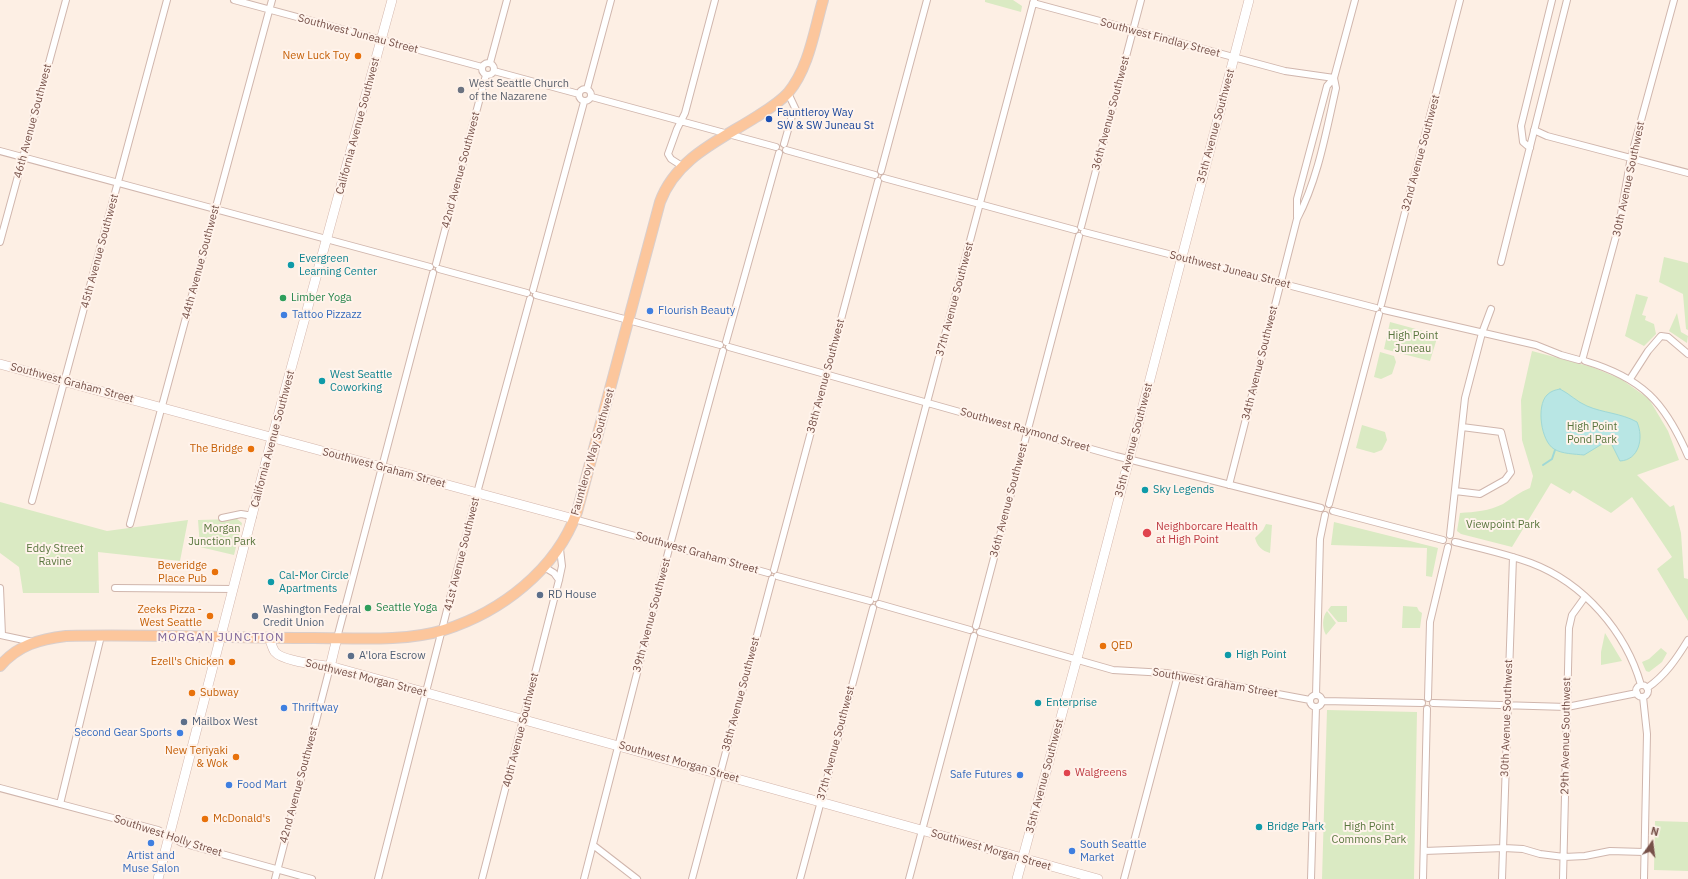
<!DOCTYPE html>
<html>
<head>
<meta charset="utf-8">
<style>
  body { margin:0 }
  #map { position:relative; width:1688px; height:879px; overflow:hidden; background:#fdefe4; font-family:"IBM Plex Sans",sans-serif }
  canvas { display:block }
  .north { position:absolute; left:1632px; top:823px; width:40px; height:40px; -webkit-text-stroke:3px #fff3eb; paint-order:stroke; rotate:14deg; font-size:11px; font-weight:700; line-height:16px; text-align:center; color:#765149 }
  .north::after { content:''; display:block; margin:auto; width:14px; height:18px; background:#765149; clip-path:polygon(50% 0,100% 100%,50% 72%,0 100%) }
</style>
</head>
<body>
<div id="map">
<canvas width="1688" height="879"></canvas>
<div class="north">N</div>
</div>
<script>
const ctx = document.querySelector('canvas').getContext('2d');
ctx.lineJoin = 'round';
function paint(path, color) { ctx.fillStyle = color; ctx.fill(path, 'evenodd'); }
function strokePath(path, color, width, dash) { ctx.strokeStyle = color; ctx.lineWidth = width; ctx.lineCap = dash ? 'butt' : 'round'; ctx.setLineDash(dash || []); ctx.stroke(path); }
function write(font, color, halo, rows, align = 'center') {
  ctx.font = font + ' "IBM Plex Sans",sans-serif'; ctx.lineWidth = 4; ctx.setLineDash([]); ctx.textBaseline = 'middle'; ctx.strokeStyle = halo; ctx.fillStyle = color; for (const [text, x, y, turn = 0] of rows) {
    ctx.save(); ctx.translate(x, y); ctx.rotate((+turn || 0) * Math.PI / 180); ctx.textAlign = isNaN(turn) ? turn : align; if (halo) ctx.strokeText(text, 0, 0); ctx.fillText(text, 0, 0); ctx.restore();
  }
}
paint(new Path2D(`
  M985,0H1013L1022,6L1021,12L985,2Z
  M1664,257L1688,263V330L1686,329L1683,294L1659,282Z
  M1636,294L1648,297L1642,315L1646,316L1645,320L1654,324L1656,334L1644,346L1625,336Z
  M1677,313L1681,332L1688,336L1687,343L1669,331Z
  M1390,322L1438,335L1430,361L1384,349Z
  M1532,351L1592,367L1621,379L1649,399L1668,431L1679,460L1637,475L1670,507L1674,505L1681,533L1684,578L1688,579V621L1657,569L1672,557L1632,497L1611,513L1573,490L1570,494L1551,483L1512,547L1461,534L1457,531L1460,513C1475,512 1489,511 1503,504C1512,498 1520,492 1530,488L1533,476L1522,440L1521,400Z
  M1380,352L1394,356L1396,362L1392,374L1381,379L1374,377Z
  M1362,425L1385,432L1387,440L1382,450L1374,453L1356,448Z
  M0,502L107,531L188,520L180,561L98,552L99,593H23L19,567L0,553Z
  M237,519L242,523L234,555L200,547L198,520Z
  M1334,522L1438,548L1432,577L1426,576L1427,548L1331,545Z
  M1266,524L1272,525L1270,553C1262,551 1257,546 1255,538L1263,530Z
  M1331,606H1347V622H1338L1328,610Z
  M1403,606L1417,607L1419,611L1422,613L1420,628H1402Z
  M1327,611L1336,623L1326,635C1322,628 1322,617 1327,611Z
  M1605,633L1622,661L1601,665V652Z
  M1661,648L1667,653L1662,662L1649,672L1646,671L1642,662L1649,659Z
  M1327,710L1417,712L1414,879H1322Z
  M1655,821L1688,822V871L1654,870Z`), '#daeac3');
const water = new Path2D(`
  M1560,389C1570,394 1577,402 1587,406C1603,413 1621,413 1637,422C1644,438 1639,460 1620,461L1611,443L1607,441L1584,455C1575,454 1562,454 1554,449C1541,441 1536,406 1547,395C1551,391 1555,390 1560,389Z`);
paint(water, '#b8e6e4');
strokePath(water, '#9fd8d6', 1);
strokePath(new Path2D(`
  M1543,465L1552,459L1555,450`), '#9fd8d6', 2);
const street = new Path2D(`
  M234,0L482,67
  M1033,3L1285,71L1334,78
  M482 69a6 6 0 1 1 12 0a6 6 0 1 1-12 0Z
  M490,63L507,0
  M494,71L579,94
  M579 95a6 6 0 1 1 12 0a6 6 0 1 1-12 0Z
  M587,89L611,0
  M592,97L776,147
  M1534,130L1547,136L1688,173
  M784,144L792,116L796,110L788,93
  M1530,148L1523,142L1521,126L1552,0
  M786,150L875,175
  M0,151L430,267
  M682,166L671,159L668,154L677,129L685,113L715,0
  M881,171L927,0
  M884,178L1075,230
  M1297,217V199L1327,86L1334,78
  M1081,227L1141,0
  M1084,232L1376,308
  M0,242L66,0
  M1501,262L1567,0
  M436,264L486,75
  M439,269L527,293
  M533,290L584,102
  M536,295L720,345
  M1381,305L1460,0
  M1384,310L1536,345L1561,355L1579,360
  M726,342L779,153
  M729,347L1116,456L1321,508
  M1583,357L1619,225L1631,157L1674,0
  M1585,361C1642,378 1665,402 1688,456
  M1630,379L1648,351L1661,336L1668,337L1688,354
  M1229,485L1297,219C1318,179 1326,132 1336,88L1334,78L1355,0
  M1455,491L1480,494L1505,480L1511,472L1501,432L1462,427
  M32,501L167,0
  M1329,504L1379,314
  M1333,511L1443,540
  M222,518L241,514L253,516
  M574,519L768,573
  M130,524L272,0
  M1450,535L1465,398L1482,333L1491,309
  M1455,542C1480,548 1507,554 1531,563C1584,583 1626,632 1641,685
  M544,567L554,573L559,580
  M774,570L878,181
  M777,576L870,601
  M0,588L2,635
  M115,588L233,589
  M875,598L1034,0
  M879,604L970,630
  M976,626L1079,236
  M980,632L1113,670L1166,673L1310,700
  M0,635L33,642
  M337,638L433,273
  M1636 691a6 6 0 1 1 12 0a6 6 0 1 1-12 0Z
  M1647,688C1665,676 1677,658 1688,640
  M1310 701a6 6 0 1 1 12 0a6 6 0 1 1-12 0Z
  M1316,695L1320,539L1325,515
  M1643,697L1647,734L1644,879
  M1428,698L1430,622L1448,547
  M1323,701L1422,703
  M1433,703L1567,707L1637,693
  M0,788L158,830L182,843L312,879
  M60,804L101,636
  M593,845L637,879
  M1424,851L1504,848L1523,849L1540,854L1564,857L1585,856L1610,851L1644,852
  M275,879L330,667
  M378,879L477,493L530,299
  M482,879L559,580L562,566L560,549
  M584,879L670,545L723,351
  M692,879L772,579
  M800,879L873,608
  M909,879L974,636
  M1124,879L1178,675
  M1311,879L1316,707
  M1423,879L1427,709
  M1502,879L1513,557
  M1563,879L1569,628L1572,615L1585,597`);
const secondary = new Path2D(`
  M0,364L574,519
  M269,637C271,642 272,648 275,652C283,662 324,665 337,668L1098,879
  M330,667L337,638
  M158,879L272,438L392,0
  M1017,879L1079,651L1249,0`);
const primary = new Path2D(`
  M0,666C18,645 40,639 66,636C148,634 231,638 314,638C354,638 405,642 444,630C501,612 556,570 577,512L660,202C676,158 720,140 756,117C767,110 779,103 788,93C809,68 814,31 823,0`);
strokePath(street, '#d0b6ad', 8);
strokePath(secondary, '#d3b5ab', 10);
strokePath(primary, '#d9cecc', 12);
strokePath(street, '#fff', 6);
strokePath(secondary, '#fff', 9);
strokePath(primary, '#fcc69c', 10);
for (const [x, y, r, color] of [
  [358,56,4,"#e8710a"],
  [461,90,4,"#6b7280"],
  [769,119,4,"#1a4fb4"],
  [291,265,4,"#0f9aa8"],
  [283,298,4,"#2e9e5b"],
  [650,311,4,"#3f7fe0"],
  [284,315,4,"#3f7fe0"],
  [322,381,4,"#0f9aa8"],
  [251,449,4,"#e8710a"],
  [1145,490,4,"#0f9aa8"],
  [1147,533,5,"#e0444e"],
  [215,572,4,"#e8710a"],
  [271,582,4,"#0f9aa8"],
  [540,595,4,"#5c6f8a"],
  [368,608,4,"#2e9e5b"],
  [210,616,4,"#e8710a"],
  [255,616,4,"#5c6f8a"],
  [1103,646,4,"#e8710a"],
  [1228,655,4,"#0f9aa8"],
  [351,656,4,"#5c6f8a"],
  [232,662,4,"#e8710a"],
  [192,693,4,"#e8710a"],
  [1038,703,4,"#0f9aa8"],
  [284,708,4,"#3f7fe0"],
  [184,722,4,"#5c6f8a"],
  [180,733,4,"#3f7fe0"],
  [236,757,4,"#e8710a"],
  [1067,773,4,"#e0444e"],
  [1020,775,4,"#3f7fe0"],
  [229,785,4,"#3f7fe0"],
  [205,819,4,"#e8710a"],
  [1259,827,4,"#0f9aa8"],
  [151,843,4,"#3f7fe0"],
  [1072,851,4,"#3f7fe0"]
]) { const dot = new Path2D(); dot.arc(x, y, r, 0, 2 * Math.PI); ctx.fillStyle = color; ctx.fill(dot); strokePath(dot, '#fff3eb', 1.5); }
write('11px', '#765149', '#fff3eb', [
  ["Southwest Juneau Street",358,34,15],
  ["Southwest Findlay Street",1160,38,15],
  ["36th Avenue Southwest",1111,113,-75],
  ["46th Avenue Southwest",33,121,-75],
  ["California Avenue Southwest",358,126,-75],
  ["35th Avenue Southwest",1216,126,-75],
  ["32nd Avenue Southwest",1421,153,-75],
  ["42nd Avenue Southwest",461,170,-75],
  ["30th Avenue Southwest",1629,179,-78],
  ["45th Avenue Southwest",100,251,-75],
  ["44th Avenue Southwest",201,262,-75],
  ["Southwest Juneau Street",1230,270,14],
  ["37th Avenue Southwest",955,299,-75],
  ["34th Avenue Southwest",1260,363,-76],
  ["38th Avenue Southwest",826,376,-75],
  ["Southwest Graham Street",72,383,15],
  ["Southwest Raymond Street",1025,430,16],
  ["California Avenue Southwest",273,439,-75],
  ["35th Avenue Southwest",1134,440,-75],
  ["Fauntleroy Way Southwest",593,452,-74],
  ["Southwest Graham Street",384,468,15],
  ["36th Avenue Southwest",1009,500,-75],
  ["Southwest Graham Street",697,553,16],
  ["41st Avenue Southwest",462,554,-76],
  ["39th Avenue Southwest",652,615,-75],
  ["Southwest Morgan Street",366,678,14],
  ["Southwest Graham Street",1215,683,10],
  ["38th Avenue Southwest",741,694,-75],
  ["30th Avenue Southwest",1507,718,-88],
  ["40th Avenue Southwest",521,730,-76],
  ["29th Avenue Southwest",1566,736,-89],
  ["37th Avenue Southwest",836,743,-75],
  ["Southwest Morgan Street",679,762,16],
  ["35th Avenue Southwest",1045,776,-75],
  ["42nd Avenue Southwest",299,785,-75],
  ["Southwest Holly Street",168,836,18],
  ["Southwest Morgan Street",991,850,16]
]);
write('11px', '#c56008', '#fff3eb', [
  ["New Luck Toy",350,56],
  ["The Bridge",243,449],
  ["Beveridge",207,566],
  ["Place Pub",207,579],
  ["Zeeks Pizza -",202,610],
  ["West Seattle",202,623],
  ["QED",1111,646,"left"],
  ["Ezell's Chicken",224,662],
  ["Subway",200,693,"left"],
  ["New Teriyaki",228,751],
  ["& Wok",228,764],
  ["McDonald's",213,819,"left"]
], 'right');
write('11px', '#5b616d', '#fff3eb', [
  ["West Seattle Church",469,84],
  ["of the Nazarene",469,97]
], 'left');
write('11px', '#164399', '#fff3eb', [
  ["Fauntleroy Way",777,113],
  ["SW & SW Juneau St",777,126]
], 'left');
write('11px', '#0d838f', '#fff3eb', [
  ["Evergreen",299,259],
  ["Learning Center",299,272],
  ["West Seattle",330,375],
  ["Coworking",330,388],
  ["Sky Legends",1153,490],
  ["Cal-Mor Circle",279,576],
  ["Apartments",279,589],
  ["High Point",1236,655],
  ["Enterprise",1046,703],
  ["Bridge Park",1267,827]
], 'left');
write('11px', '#27864d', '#fff3eb', [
  ["Limber Yoga",291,298],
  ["Seattle Yoga",376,608]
], 'left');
write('11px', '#366cbe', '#fff3eb', [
  ["Flourish Beauty",658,311],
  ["Tattoo Pizzazz",292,315],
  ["Thriftway",292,708],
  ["Second Gear Sports",172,733,"right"],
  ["Safe Futures",1012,775,"right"],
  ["Food Mart",237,785],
  ["South Seattle",1080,845],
  ["Market",1080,858],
  ["Artist and",151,856,"center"],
  ["Muse Salon",151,869,"center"]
], 'left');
write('11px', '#59763e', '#fff3eb', [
  ["High Point",1413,336],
  ["Juneau",1413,349],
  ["High Point",1592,427],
  ["Pond Park",1592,440],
  ["Viewpoint Park",1503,525],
  ["Morgan",222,529],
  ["Junction Park",222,542],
  ["Eddy Street",55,549],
  ["Ravine",55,562],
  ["High Point",1369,827],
  ["Commons Park",1369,840]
]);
write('11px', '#be3a42', '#fff3eb', [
  ["Neighborcare Health",1156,527],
  ["at High Point",1156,540],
  ["Walgreens",1075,773]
], 'left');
write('11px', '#4e5e75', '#fff3eb', [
  ["RD House",548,595],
  ["Washington Federal",263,610],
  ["Credit Union",263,623],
  ["A'lora Escrow",359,656],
  ["Mailbox West",192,722]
], 'left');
ctx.letterSpacing = '1px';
write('12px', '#7e6599', '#fff3eb', [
  ["MORGAN JUNCTION",221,638]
]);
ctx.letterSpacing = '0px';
</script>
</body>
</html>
